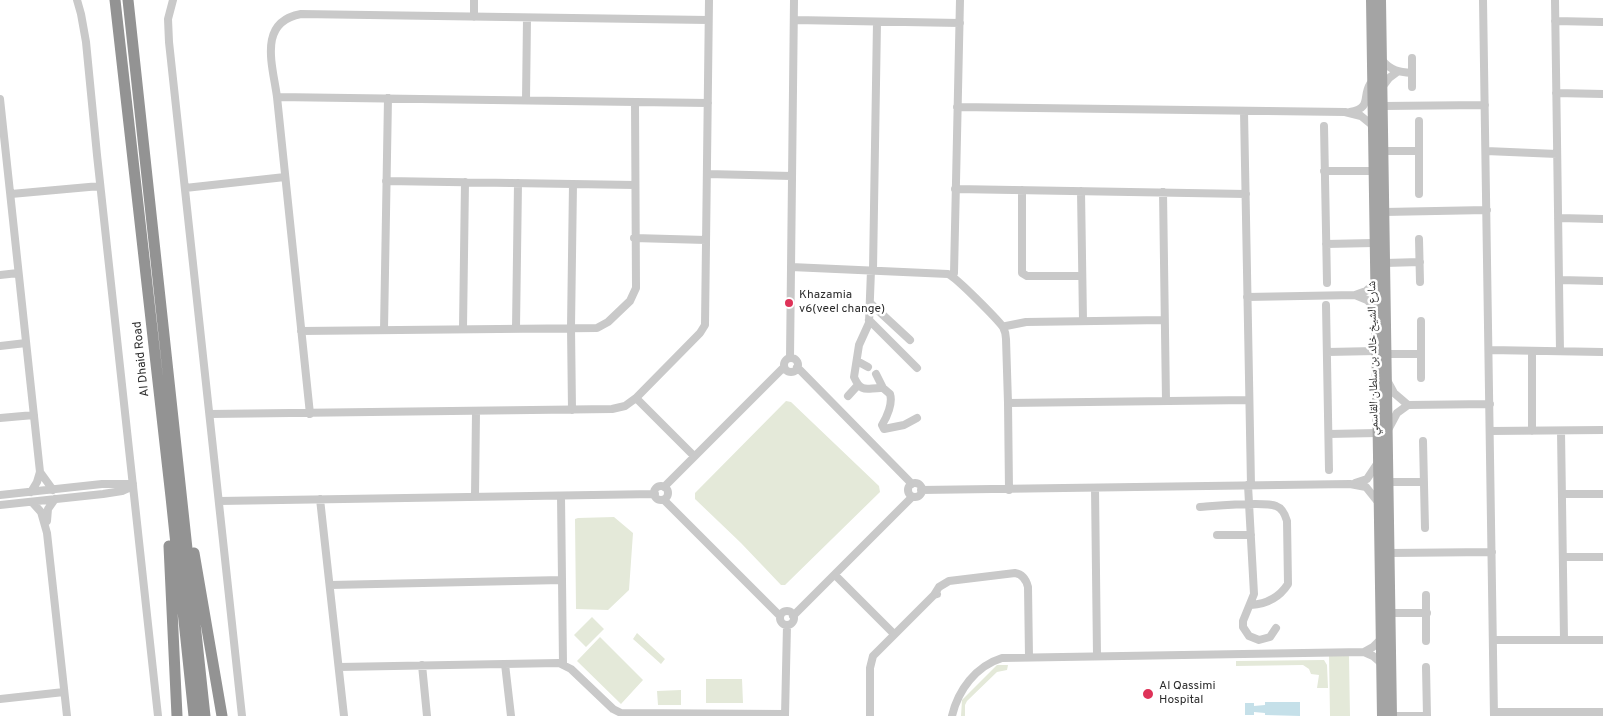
<!DOCTYPE html>
<html>
<head>
<meta charset="utf-8">
<style>
  body { margin:0 }
  canvas { display:block; background:#fff }
</style>
</head>
<body>
<canvas width="1603" height="716"></canvas>
<script>
const ctx = document.querySelector('canvas').getContext('2d');
ctx.lineJoin = 'round';
function paint(path, color) { ctx.fillStyle = color; ctx.fill(path, 'evenodd'); }
function strokePath(path, color, width, dash) { ctx.strokeStyle = color; ctx.lineWidth = width; ctx.lineCap = dash ? 'butt' : 'round'; ctx.setLineDash(dash || []); ctx.stroke(path); }
function write(font, color, halo, rows, align = 'center') {
  ctx.font = font + ' Overpass,"Noto Naskh Arabic",sans-serif'; ctx.lineWidth = 5; ctx.setLineDash([]); ctx.textBaseline = 'middle'; ctx.strokeStyle = halo; ctx.fillStyle = color; for (const [text, x, y, turn = 0] of rows) {
    ctx.save(); ctx.translate(x, y); ctx.rotate((+turn || 0) * Math.PI / 180); ctx.textAlign = isNaN(turn) ? turn : align; if (halo) ctx.strokeText(text, 0, 0); ctx.fillText(text, 0, 0); ctx.restore();
  }
}
paint(new Path2D(`
  M786,401L791,402L879,486L880,492L785,585H781L741,543L695,499V493Z
  M614,517L633,533L629,590L608,610L576,609L575,519L578,518Z
  M592,617L604,629L586,647L574,635Z
  M637,633L665,659L661,664L633,639Z
  M600,637L643,680L621,704L577,661Z
  M1329,656H1349L1350,716H1330Z
  M1324,660L1327,665L1328,688H1317L1319,675L1311,674L1309,669L1303,665L1236,666V661Z
  M997,665H1008L1007,670L997,672L967,701L965,705V716H961L962,700Z
  M706,679H742L743,703H706Z
  M681,690V705H658L657,691Z`), '#e4e9d9');
paint(new Path2D(`
  M1265,702H1300V716L1265,715V713L1254,712V715H1245V703H1254V706L1265,705Z`), '#c5e0e9');
strokePath(new Path2D(`
  M77,0L81,14L86,42L97,155L158,716
  M173,0L168,19L169,42L242,716
  M1483,0L1494,716
  M1555,0L1560,351
  M474,17V0
  M794,20L960,23
  M1555,21L1603,22
  M1412,58V87
  M1382,60C1391,71 1399,72 1412,73
  M1383,86L1389,78L1397,72
  M1556,93L1603,94
  M277,97L708,103
  M0,99L40,472L37,482L31,492
  M526,100L527,18
  M1383,106L1485,105
  M957,107L1345,112L1361,116L1372,125
  M1244,111L1251,485
  M1350,112C1372,108 1362,97 1370,84
  M1419,121V194
  M1324,126L1327,283
  M1383,151H1419
  M1486,151L1557,154
  M1324,171H1373
  M707,174L792,176
  M386,181L635,185
  M185,188L285,177
  M955,189L1246,194
  M1022,190V273L1027,276H1082
  M1081,191L1083,321
  M1163,192L1166,401
  M11,194L100,186
  M1384,212L1487,210
  M1558,218L1603,219
  M634,238L706,240
  M1419,239L1420,282
  M1326,244L1374,243
  M1385,263L1420,262
  M791,267L948,274C956,277 997,319 1003,327C1005,331 1006,335 1006,339L1008,403L1009,490
  M871,270L869,323L859,345L854,377C862,395 868,387 883,388L890,394C893,403 887,417 882,425L884,429L904,425L917,418
  M873,270L877,22
  M954,273L960,0
  M0,275L18,273
  M1559,280L1603,281
  M1355,295L1366,291L1375,283
  M1247,297L1355,295L1367,300L1376,309
  M870,303L910,340
  M1326,305L1329,470
  M869,320L917,368
  M1421,321V378
  M1006,326L1026,322L1164,320
  M463,328L465,182
  M516,328L518,183
  M384,330L388,98
  M301,331L597,328L608,322L630,301L636,288L635,102
  M0,346L26,343
  M1489,350L1603,352
  M1532,351V431
  M1327,352L1376,351
  M1387,354H1421
  M790,358L794,0
  M784 365a7 7 0 1 1 14 0a7 7 0 1 1-14 0Z
  M857,361L868,367
  M797,367L912,484
  M876,374L883,388
  M1388,382L1394,393L1408,405
  M848,396L858,385
  M636,398L694,456
  M1008,403L1249,400
  M572,410L571,327L573,184
  M210,414L612,409L625,406L636,398L700,333L705,325L709,0
  M310,414L277,97C273,66 257,22 301,14L708,20
  M0,418L34,415
  M1389,428L1397,413L1408,405L1490,404
  M1490,431L1603,430
  M1561,431L1564,640
  M1329,434L1377,433
  M1423,441L1425,528
  M40,472L53,490
  M1389,482H1424
  M1355,483L1367,479L1377,464
  M908 490a7 7 0 1 1 14 0a7 7 0 1 1-14 0Z
  M1248,485L1254,594L1243,621V627L1249,636L1259,640L1270,637L1276,628
  M654 493a7 7 0 1 1 14 0a7 7 0 1 1-14 0Z
  M664,487L784,367
  M1095,488L1097,656
  M921,490L1350,484L1366,487L1378,502
  M1563,494H1603
  M0,495L102,484H133
  M475,496L476,412
  M561,496L563,664
  M320,499L344,716
  M664,500L780,616
  M219,501L655,494
  M32,502L41,512L47,533L67,716
  M0,505L103,494L122,491L133,486
  M1200,507C1215,506 1265,501 1276,506C1282,508 1285,514 1287,521L1288,584C1279,598 1266,604 1251,605
  M47,521L48,509L55,499
  M1217,535H1251
  M1390,553L1492,552
  M1563,557H1603
  M835,575L894,634
  M330,585L562,580
  M934,595L939,587L949,581L1015,573C1022,574 1026,579 1028,587L1029,657
  M780 618a7 7 0 1 1 14 0a7 7 0 1 1-14 0Z
  M1391,613H1427
  M793,616L912,497
  M1493,640H1603
  M1426,641V595
  M1364,652L1373,647L1381,639
  M505,664L511,716
  M422,665L427,716
  M339,667L559,663L571,669L613,709L621,713L785,714
  M1426,667L1427,716
  M0,699L64,692
  M1494,712H1603
  M785,716L787,625
  M870,716V668L873,656L934,595L937,594
  M952,716C958,690 976,666 1002,658L1364,652L1373,656L1381,663
  M1397,716H1427`), '#c9c9c9', 8);
strokePath(new Path2D(`
  M1371,0L1382,716
  M1381,0L1392,716`), '#a4a4a4', 10);
strokePath(new Path2D(`
  M115,0L171,497L194,716
  M128,0L205,716
  M169,546L177,716
  M194,553L222,716`), '#939393', 11);
for (const [x, y, r, color] of [
  [789,303,5,"#de3258"],
  [1148,694,6,"#de3258"]
]) { const dot = new Path2D(); dot.arc(x, y, r, 0, 2 * Math.PI); ctx.fillStyle = color; ctx.fill(dot); strokePath(dot, '#fff', 2); }
write('12px', '#2c2c2c', '#fff', [
  ["Khazamia",799,296],
  ["v6(veel change)",799,310],
  ["Al Qassimi",1159,687],
  ["Hospital",1159,701]
], 'left');
write('12px', '#2c2c2c', '#fff', [
  ["شارع الشيخ خالد بن سلطان القاسمي",1374,358,-91],
  ["Al Dhaid Road",142,359,-96]
]);
</script>
</body>
</html>
